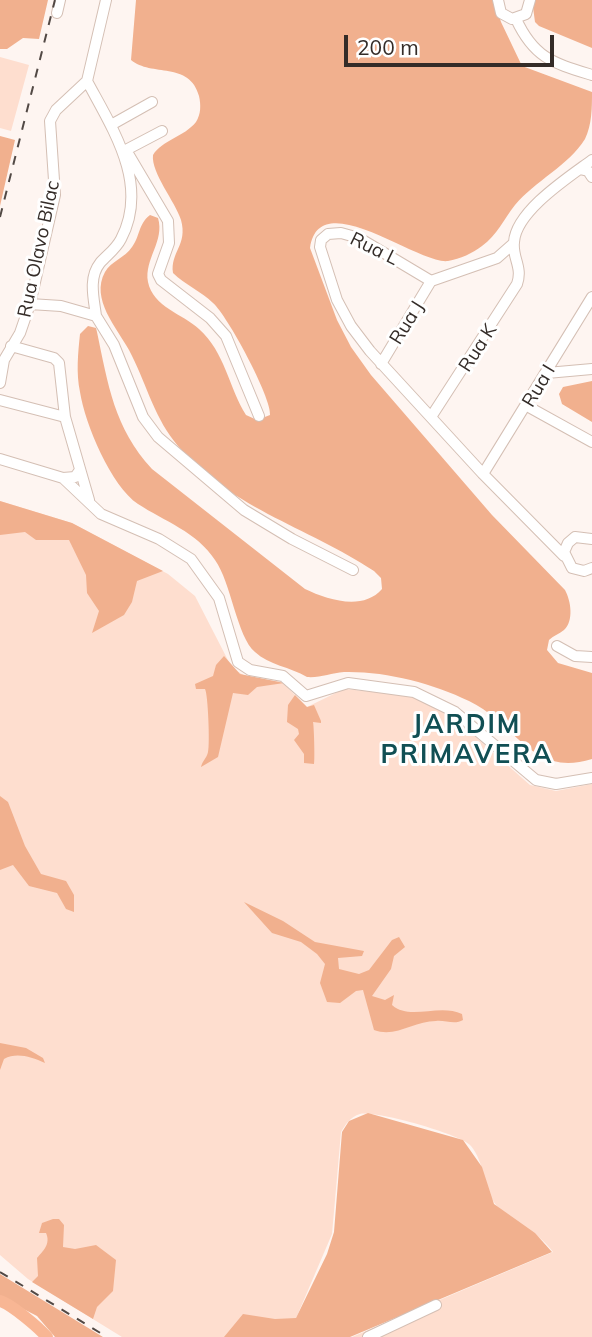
<!DOCTYPE html>
<html>
<head>
<meta charset="utf-8">
<style>
  body { margin:0 }
  #map { position:relative; width:592px; height:1337px; overflow:hidden; background:#fef5f1; font-family:Mulish,sans-serif }
  canvas { display:block }
  .scale { position:absolute; left:344px; top:35px; width:210px; height:32px; box-sizing:border-box; border:4px solid #342c28; border-top:0; padding-left:9px; font-size:21px; line-height:24px; white-space:nowrap; color:#342c28; -webkit-text-stroke:5px #fff; paint-order:stroke }
</style>
</head>
<body>
<div id="map">
<canvas width="592" height="1337"></canvas>
<div class="scale">200 m</div>
</div>
<script>
const ctx = document.querySelector('canvas').getContext('2d');
ctx.lineJoin = 'round';
function paint(path, color) { ctx.fillStyle = color; ctx.fill(path, 'evenodd'); }
function strokePath(path, color, width, dash) { ctx.strokeStyle = color; ctx.lineWidth = width; ctx.lineCap = dash ? 'butt' : 'round'; ctx.setLineDash(dash || []); ctx.stroke(path); }
function write(font, color, halo, rows, align = 'center') {
  ctx.font = font + ' Mulish,sans-serif'; ctx.lineWidth = 6; ctx.setLineDash([]); ctx.textBaseline = 'middle'; ctx.strokeStyle = halo; ctx.fillStyle = color; for (const [text, x, y, turn = 0] of rows) {
    ctx.save(); ctx.translate(x, y); ctx.rotate((+turn || 0) * Math.PI / 180); ctx.textAlign = isNaN(turn) ? turn : align; if (halo) ctx.strokeText(text, 0, 0); ctx.fillText(text, 0, 0); ctx.restore();
  }
}
paint(new Path2D(`
  M0,57L29,65L11,131L0,128Z
  M0,501L72,523L168,574L195,596L232,668L245,676L282,682L307,707L344,689L409,695L444,709L530,785L556,791L592,784V1337H352L553,1252C536,1228 511,1225 496,1205C483,1188 485,1163 471,1146C461,1134 374,1110 360,1114C350,1117 346,1124 341,1132L332,1234L288,1337H122L28,1279L0,1255Z`), '#fedecf');
paint(new Path2D(`
  M0,0H48L39,39L23,38L7,49H0Z
  M136,0H494L501,22L522,66L592,92C592,107 592,125 585,139C569,165 535,181 515,205C504,219 497,235 482,246C473,253 460,259 448,261C418,265 319,184 310,248L337,320L351,347L371,375L492,515L565,590C571,601 574,621 564,630C559,634 553,636 549,640L547,650L558,663L592,673V759C531,778 517,724 469,701C432,683 385,671 344,672C331,673 320,678 307,677C290,667 269,665 255,652C237,637 231,582 215,560C197,532 164,521 138,504C111,486 85,424 80,392C76,373 78,353 80,334L88,326L96,328L97,332C108,384 114,428 152,469L305,589C328,600 363,611 382,589L381,578L374,571C308,527 224,506 174,441C153,414 145,380 129,350C117,328 90,299 105,272C111,261 125,258 132,247C140,237 138,224 150,215L158,218C165,241 144,259 148,282C153,307 183,314 199,329C225,352 229,388 246,415L257,420L270,415C272,398 227,315 213,303C201,291 185,285 173,273C170,252 188,245 181,220C175,201 151,173 153,155C162,140 184,137 196,122C201,114 201,105 199,96C190,61 151,77 131,60Z
  M532,0H592V48L539,26L535,22Z
  M0,136L15,140L0,206Z
  M592,381V422L562,404L559,394L563,387Z
  M0,501L72,523L163,571L137,581L132,602L124,615L92,633L99,611L87,593L86,575L69,540H36L25,532L0,535Z
  M224,656L240,674L284,683L257,687L248,695L233,693L218,757L201,767C202,761 207,758 208,752C210,744 208,694 205,689H196L195,684L213,676L216,665Z
  M295,695L307,707L314,705L321,721V723L313,722C314,725 315,761 314,764L304,763V754L294,740L299,734L298,729L287,722L288,705Z
  M0,796L8,802L25,846L41,874L66,881L74,895V912L66,909L57,893L29,886L13,865L0,870Z
  M244,902L283,921L315,942L364,951L362,956L338,958L339,969L359,974L369,970L392,940L399,937L405,947L394,956L391,969L372,996L385,1000L394,995L392,1005C410,1021 439,1003 462,1014L463,1020C455,1025 445,1020 436,1021C414,1021 396,1038 374,1030L363,990L356,991L340,1003L327,1002L320,983L325,964L317,954L301,942L272,933Z
  M0,1043L26,1048L43,1058L45,1063C31,1057 17,1052 4,1059L0,1070Z
  M368,1113L463,1140L482,1167L494,1204L535,1233L552,1252L350,1337H224L243,1314L275,1319L296,1318L327,1254L334,1232L342,1132L349,1121Z
  M53,1219H59L64,1225L63,1247L75,1249L96,1245L116,1260L113,1291L97,1307L93,1319L32,1282L38,1276L37,1258C43,1251 51,1244 46,1233H39L42,1223Z
  M0,1274L103,1337H55L37,1316L0,1297Z`), '#f1b08e');
strokePath(new Path2D(`
  M0,1301C11,1304 38,1327 47,1337`), '#f8b694', 12);
const minor = new Path2D(`
  M498,0L501,13L512,19L526,14L530,0
  M57,13L60,0
  M516,19C534,58 553,63 592,75
  M87,81C112,128 150,184 121,239C116,249 107,255 100,263C88,278 94,299 96,316
  M87,81L106,0
  M111,125L152,102
  M126,150L168,221L169,243L158,274L161,280L210,318L226,336L259,416
  M124,151L162,131
  M580,169L588,171L592,177
  M514,243L497,258L431,281L359,238L341,233L328,234L321,240L320,247L337,300L351,326L370,351L483,474L564,556
  M30,304L61,306L96,316L114,345L143,417L158,437L244,510L292,539L353,570
  M11,346L54,358L59,363L65,417L89,500
  M381,364L431,281
  M547,373L592,369
  M0,383L4,360L20,333L30,304L55,195L50,121L56,110L87,81
  M0,400L65,417
  M527,406L592,442
  M431,417L517,284C523,267 512,258 514,242C516,211 569,177 592,160
  M0,459L63,478L75,477L80,470
  M483,474L592,297
  M63,478L101,514L159,539L191,559L219,598L238,662L250,670L283,676L306,696L348,683L414,692L455,712L536,780L556,784L592,778
  M592,539L575,537L568,543L564,552L572,568L584,571L592,568
  M557,646L575,656L592,657
  M368,1337L436,1305`);
strokePath(minor, '#d4bfb4', 12);
strokePath(minor, '#fff', 10);
strokePath(new Path2D(`
  M0,217L55,0
  M0,1272L107,1337`), '#524945', 2, [9, 9]);
write('19px', '#342c28', '#fff', [
  ["Rua Olavo Bilac",39,249,-78],
  ["Rua L",374,249,26],
  ["Rua J",407,323,-58],
  ["Rua K",478,348,-57],
  ["Rua I",539,386,-59]
]);
ctx.letterSpacing = '2px';
write('bold 26px', '#114f54', '#fff', [
  ["JARDIM",467,725],
  ["PRIMAVERA",467,755]
]);
ctx.letterSpacing = '0px';
</script>
</body>
</html>
